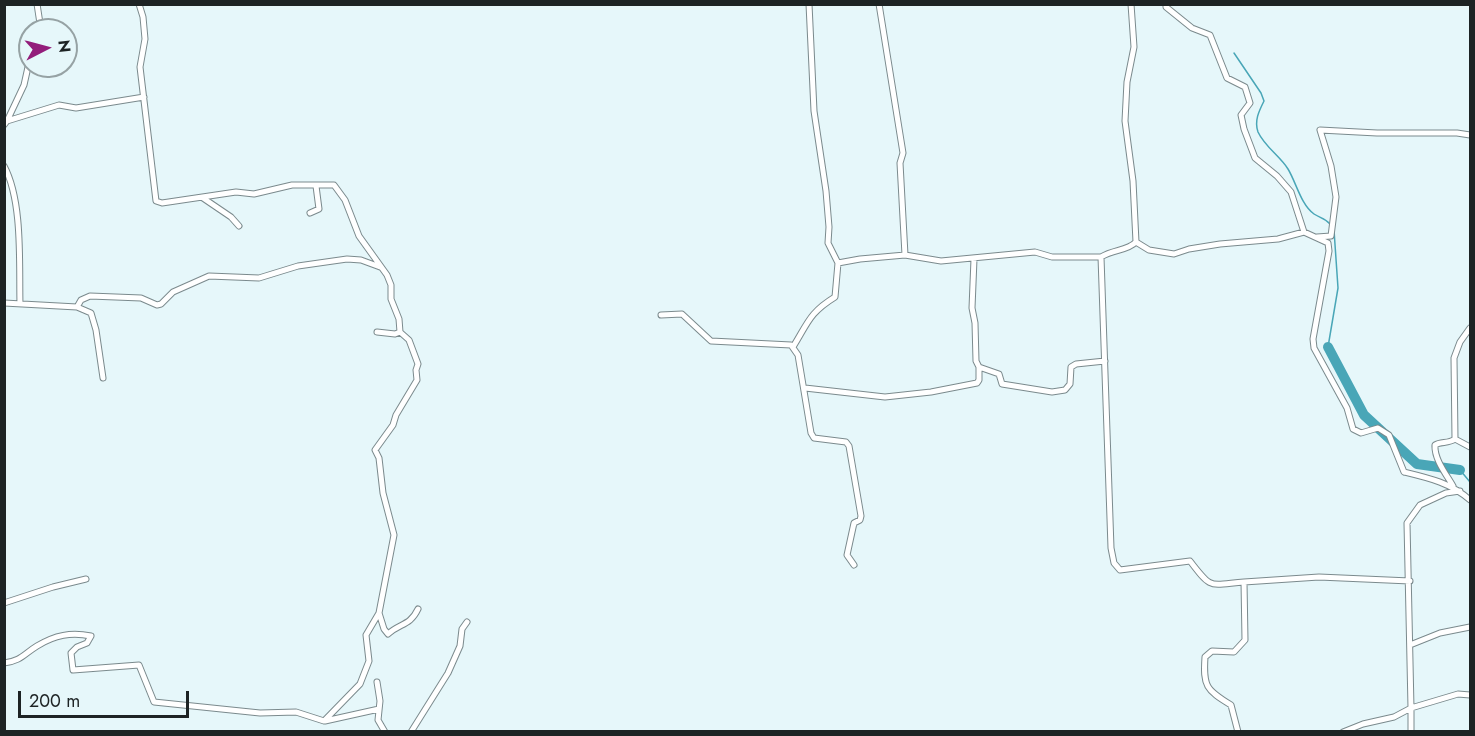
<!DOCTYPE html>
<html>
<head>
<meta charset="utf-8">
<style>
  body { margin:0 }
  #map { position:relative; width:1475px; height:736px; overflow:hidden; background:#e6f7fa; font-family:Jost,sans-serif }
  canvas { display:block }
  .frame { position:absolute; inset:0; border:6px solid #1d2324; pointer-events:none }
  .north { position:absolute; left:18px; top:18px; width:60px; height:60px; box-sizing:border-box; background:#e6f7fa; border:2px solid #96a2a4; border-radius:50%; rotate:84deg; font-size:16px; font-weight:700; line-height:24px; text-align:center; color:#1d2324 }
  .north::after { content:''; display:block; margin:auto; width:21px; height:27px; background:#931d7b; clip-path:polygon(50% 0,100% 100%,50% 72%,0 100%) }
  .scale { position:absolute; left:18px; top:691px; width:171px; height:27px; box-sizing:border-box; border:3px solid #1d2324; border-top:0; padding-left:8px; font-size:18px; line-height:21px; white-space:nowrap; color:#1d2324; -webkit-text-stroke:4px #e6f7fa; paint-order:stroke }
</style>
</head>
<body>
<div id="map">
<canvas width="1475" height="736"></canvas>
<div class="frame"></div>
<div class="north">N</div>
<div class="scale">200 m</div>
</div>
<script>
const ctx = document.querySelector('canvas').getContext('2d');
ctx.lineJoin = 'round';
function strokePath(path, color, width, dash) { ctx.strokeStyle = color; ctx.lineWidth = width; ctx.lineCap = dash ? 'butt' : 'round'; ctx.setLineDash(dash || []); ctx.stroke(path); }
strokePath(new Path2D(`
  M1234,53L1261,93L1264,101C1259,111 1254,121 1258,132C1265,147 1280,156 1288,169C1296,182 1301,205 1314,214C1320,218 1325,218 1330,224
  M1328,347L1338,288L1334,230
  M1460,470L1470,482`), '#49a6b7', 1.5);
strokePath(new Path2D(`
  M1328,347L1364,415L1417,464L1460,470`), '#49a6b7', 10);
const minor = new Path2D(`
  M37,4L41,30
  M139,4L143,17L145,39L140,67L156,201L162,203L236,192L254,194L292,185H334L345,200L359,236L387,275L391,285V299L399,319L400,332
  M879,4L903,153L900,163L905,255
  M1131,4L1134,47L1127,82L1125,121L1133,181L1136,242C1127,251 1114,249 1101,257L1111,548L1114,563L1120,570L1190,561C1212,590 1209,585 1244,582L1245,640L1234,652L1212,651L1205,657C1203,686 1206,690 1231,705L1238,732
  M1166,4V7L1192,28L1210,35L1227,78L1245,87L1250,103L1241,115L1244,129L1255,158L1277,176L1291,192L1304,232L1328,243L1329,251L1313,339L1314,348L1347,408L1353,429L1361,433L1378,428L1389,435L1404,472C1429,478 1451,483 1470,500
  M7,121L24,85L30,58
  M4,125L7,121L59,105L76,108L144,97
  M4,166C23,201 19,264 20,304
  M203,198L231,217L239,226
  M310,213L319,209L316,186
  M1317,237L1331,236L1336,197L1331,166L1320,130L1377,133H1457L1470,135
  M1136,242L1149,250L1174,254L1189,249L1220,244L1278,239L1304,232
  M974,259L972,308L975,323L976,361L979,367L999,374L1002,384L1052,392L1065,390L1070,384L1071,367L1076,364L1105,361
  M838,263L860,259L905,255L941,261L1035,252L1052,257H1101
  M4,303L77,307L91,313L96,330L103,378
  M77,307L81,300L90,296L141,298L157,305L161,304L173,292L209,276L259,278L298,266L347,259L361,260L380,267
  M661,315L682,314L711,341L791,345L798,355L811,433L814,438L846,442L849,446L861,516L860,520L854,523L847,555L854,565
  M377,332L395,334L400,332L409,340L418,364L416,370L417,380L396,415L393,425L375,450L379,458L383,493L394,535L379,613
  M793,347C808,323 809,313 835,297L838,263L828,243L829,227L826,191L814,111L809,4
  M805,388L885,397L931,392L977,383L979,380V367
  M1455,439L1470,447
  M1453,486C1446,474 1434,459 1435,445C1441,441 1448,444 1455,439L1454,358L1460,342L1470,328
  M1244,582L1319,577L1410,581
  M4,603L53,587L86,579
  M1410,645L1440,633L1470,627
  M4,663C21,661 24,654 37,646C55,635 71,632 91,636L87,643L77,647L71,653L73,670L139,665L154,702L260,713L296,712L324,721L360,684L369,661L366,635L379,613L384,629L388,634C400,623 410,626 418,609
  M377,682L380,701L378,720L385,732
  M325,721L379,709
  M411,732L448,673L460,646L462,629L467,622
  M1343,732L1363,724L1394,717L1411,708L1407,523L1420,505L1446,493L1460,491
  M1411,732V708L1458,694L1470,695`);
strokePath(minor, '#7b8a8d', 7);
strokePath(minor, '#fff', 5);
</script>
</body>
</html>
